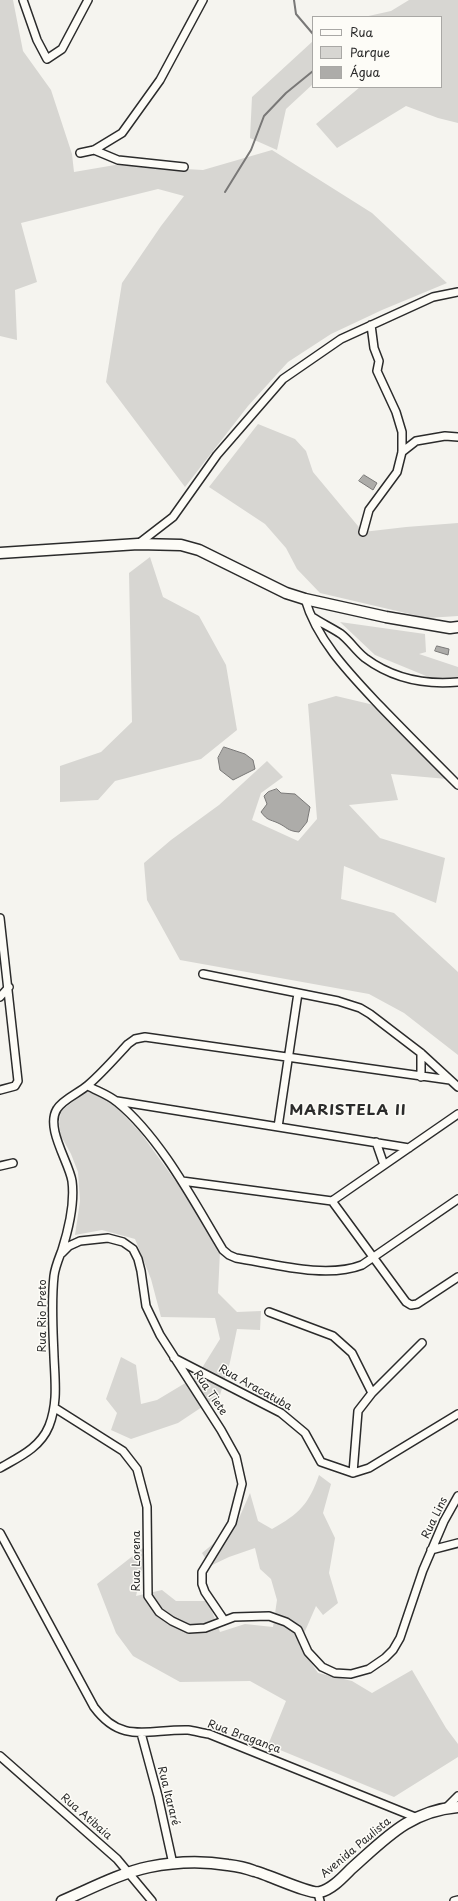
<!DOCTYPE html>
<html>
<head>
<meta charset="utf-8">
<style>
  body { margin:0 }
  #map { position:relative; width:458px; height:1901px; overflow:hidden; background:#f5f4ef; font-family:"Playpen Sans",sans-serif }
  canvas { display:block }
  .legend { position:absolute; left:312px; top:16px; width:130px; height:72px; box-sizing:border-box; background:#fdfcf7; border:1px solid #a9a8a5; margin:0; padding:5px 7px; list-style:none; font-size:12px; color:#2b2b2b }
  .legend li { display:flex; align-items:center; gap:8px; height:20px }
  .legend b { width:20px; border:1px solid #a9a8a5 }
</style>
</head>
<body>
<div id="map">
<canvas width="458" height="1901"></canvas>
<ul class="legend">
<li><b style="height:5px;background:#fdfcf7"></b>Rua</li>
<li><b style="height:11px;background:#d7d6d2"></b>Parque</li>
<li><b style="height:11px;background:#adaca9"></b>Água</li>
</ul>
</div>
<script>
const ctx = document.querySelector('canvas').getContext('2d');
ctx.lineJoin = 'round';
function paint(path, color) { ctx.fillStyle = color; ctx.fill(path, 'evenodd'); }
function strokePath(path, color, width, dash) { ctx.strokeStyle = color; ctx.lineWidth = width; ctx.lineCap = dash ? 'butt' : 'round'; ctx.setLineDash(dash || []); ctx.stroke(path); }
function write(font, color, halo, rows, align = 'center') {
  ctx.font = font + ' "Playpen Sans",sans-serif'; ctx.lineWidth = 3; ctx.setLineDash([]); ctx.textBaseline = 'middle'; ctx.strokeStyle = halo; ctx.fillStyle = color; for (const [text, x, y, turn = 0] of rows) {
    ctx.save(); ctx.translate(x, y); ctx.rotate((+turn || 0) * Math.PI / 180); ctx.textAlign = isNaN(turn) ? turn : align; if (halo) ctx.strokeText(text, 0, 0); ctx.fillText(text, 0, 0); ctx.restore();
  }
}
paint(new Path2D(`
  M0,0H13L23,51L51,90L72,154L74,172L115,165L203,170L272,150L372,213L447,283L382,310L331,334L288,362L248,406L185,487L106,382L122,283L161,226L184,196L158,189L21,223L37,282L15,290L17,340L0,336Z
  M409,0H458V123L438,118L406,106L337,148L316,124L360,87H441V17H364L391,11Z
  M313,41V84L286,109L277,150L250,138L252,97Z
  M258,424L295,439L306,451L313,472L363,532L406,527L458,523V616L427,618L320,593L297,569L286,548L265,524L209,487Z
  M150,557L163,597L199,616L226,665L237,730L201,759L115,781L98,800L60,802V766L101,752L132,722L129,573Z
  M340,622L425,634L426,652L419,654L458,667V685L431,678L375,655Z
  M336,696L374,705L447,779L391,774L398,800L349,805L380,838L445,858L436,903L344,866L341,899L394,913L458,972V1055L404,1013L369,994L180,960L147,900L144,863L171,840L219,805L267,761L283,777L261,793L252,820L298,841L317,819L308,704Z
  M88,1090L113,1104L140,1132L177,1183L220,1251L218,1293L237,1312L261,1311L260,1330L237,1329L230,1362L220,1395L178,1423L131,1439L111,1430L117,1413L106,1399L121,1357L136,1365L141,1404L157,1400L197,1376L220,1339L215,1318L161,1317L151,1279L135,1239L102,1230L75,1235L80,1201L78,1172L71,1154L61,1136L59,1124L61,1111Z
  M319,1475L331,1484L323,1513L335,1538L329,1573L338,1603L323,1615L316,1606L299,1645L318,1673L352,1681L372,1693L412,1670L446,1728L458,1744V1757L394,1797L268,1745L286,1701L250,1681L180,1682L133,1656L116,1633L97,1584L148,1544L136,1596L162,1590L176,1601H208L220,1632L245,1624L273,1627L277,1600L271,1579L260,1569L255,1548L229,1557L210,1566L202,1553L236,1525L250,1493L258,1521L272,1529C299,1514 309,1504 319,1475Z`), '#d7d6d2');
const water = new Path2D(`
  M364,475L377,483L373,490L359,481Z
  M437,646L449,649L448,655L435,651Z
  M224,747L245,754L253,760L255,769L233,780L220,770L218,758Z
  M277,789L281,793L295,794L310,807L307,822L299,832C287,831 287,827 278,823C269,819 268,821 261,812L267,804L264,796L268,792Z`);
paint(water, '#adaca9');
strokePath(water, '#797877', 1);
strokePath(new Path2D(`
  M294,0L296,14L313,34
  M225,192L251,150L264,116L286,93L313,71`), '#797877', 2);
const street = new Path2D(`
  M23,0L37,40L47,59L62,49L88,0
  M94,150L118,160L184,167
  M80,153L94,150L122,133L160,80L203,0
  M402,452L416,441L445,436L458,437
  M363,532L369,510L397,472L402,452V432L396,412L377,371L379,361L374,348L371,325
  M138,544L173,517L217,455L283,379L341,339L433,297L458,292
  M305,599C317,641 351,675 380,706C406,733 432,759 458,785
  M312,617C321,623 332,628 341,634C350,641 356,651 365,658C392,678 425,685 458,682
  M0,918L18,1081L15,1086L0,1090
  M203,974L338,1001L360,1008L370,1014L421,1053L458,1087
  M0,997L9,987
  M421,1053V1077
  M88,1086C97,1091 109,1095 117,1102C161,1138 194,1202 223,1250L229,1255L236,1258C274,1264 326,1279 362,1265L458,1199
  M117,1101L409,1148
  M278,1127L298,993
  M376,1142L384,1165
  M0,1166L13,1163
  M182,1181L332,1201L458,1114
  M332,1201L406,1302L411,1305L417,1304L458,1277
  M62,1253L69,1246L80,1241L108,1238L123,1242L133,1249L138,1259L141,1271L146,1306L160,1335L221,1430L236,1457L242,1484L232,1523L202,1572V1584L205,1592L224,1620
  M269,1312L333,1336L352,1353L372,1393
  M174,1358L281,1413L305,1433L321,1462L353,1473L369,1468L458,1414
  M55,1408L123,1451L137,1469L147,1507L148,1596L159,1612L172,1621L189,1629L205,1628L234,1617L269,1616L286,1622L298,1630L308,1652L322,1667L335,1673L351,1674L369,1669L385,1658L393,1650L400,1638L423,1570L444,1521L458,1496
  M0,1468C19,1457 40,1448 49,1426C58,1403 55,1381 54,1357C53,1330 51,1303 54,1276C55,1267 59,1258 62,1250C69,1228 75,1204 72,1181C69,1162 45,1128 57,1109C63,1099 79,1093 88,1085C102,1073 115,1058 128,1044L135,1039L145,1037L450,1080
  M353,1473L358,1411L372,1393L422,1343
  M0,1533L94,1707C122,1745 148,1729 188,1730C195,1731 202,1733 209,1734L415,1817
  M431,1550L458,1543
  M141,1733L158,1796L173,1864
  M0,1756L117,1859L152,1901
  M446,1808L458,1796
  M318,1893L320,1901
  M454,1901L458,1900`);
const secondary = new Path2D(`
  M0,553L138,544L181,545L199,550L286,593L305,599L386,617L450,628L458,627
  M62,1901C90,1889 120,1873 149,1867C174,1862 203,1861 228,1865C236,1866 246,1868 254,1871C267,1874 311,1895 320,1892C332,1889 342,1878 351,1869C385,1839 409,1811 458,1807`);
strokePath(street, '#2b2b2b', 10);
strokePath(secondary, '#2b2b2b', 13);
strokePath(street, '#fdfcf7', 7);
strokePath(secondary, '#fdfcf7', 10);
write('11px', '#2b2b2b', '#fdfcf7', [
  ["Rua Rio Preto",43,1316,-90],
  ["Rua Aracatuba",255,1388,29],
  ["Rua Tiete",210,1393,56],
  ["Rua Lins",435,1518,-64],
  ["Rua Lorena",137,1561,-90],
  ["Rua Bragança",244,1737,20],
  ["Rua Itararé",168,1796,76],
  ["Rua Atibaia",86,1817,41],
  ["Avenida Paulista",356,1848,-40]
]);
ctx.letterSpacing = '1px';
write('bold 15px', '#2b2b2b', '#fdfcf7', [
  ["MARISTELA II",348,1111]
]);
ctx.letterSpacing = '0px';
</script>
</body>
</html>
